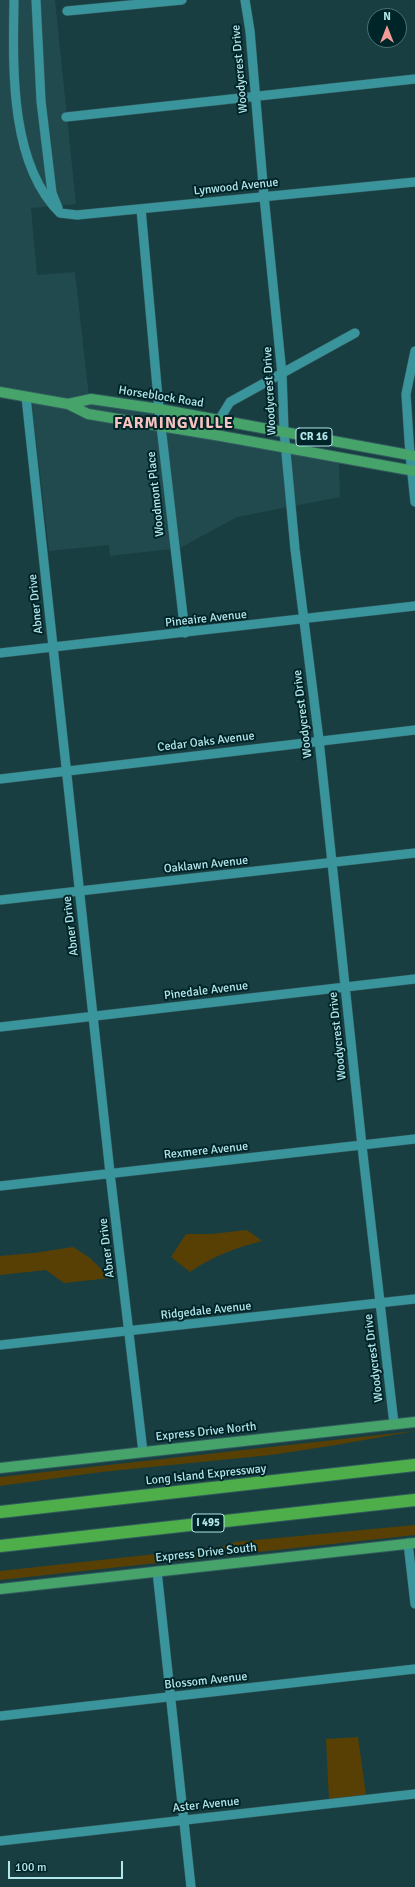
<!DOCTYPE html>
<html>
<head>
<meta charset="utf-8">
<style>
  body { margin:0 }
  #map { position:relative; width:415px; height:1887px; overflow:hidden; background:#193e41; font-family:Signika,sans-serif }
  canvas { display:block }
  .north { position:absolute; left:367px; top:8px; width:40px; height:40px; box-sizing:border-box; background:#002528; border:1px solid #487276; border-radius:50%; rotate:0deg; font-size:11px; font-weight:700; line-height:16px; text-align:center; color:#b3e6eb }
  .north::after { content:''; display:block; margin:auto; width:14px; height:18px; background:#f59b97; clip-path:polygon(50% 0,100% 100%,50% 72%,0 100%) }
  .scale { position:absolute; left:8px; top:1861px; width:115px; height:18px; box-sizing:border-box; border:2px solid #b3e6eb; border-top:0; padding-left:5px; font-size:12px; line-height:14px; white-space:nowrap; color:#b3e6eb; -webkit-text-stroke:3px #002528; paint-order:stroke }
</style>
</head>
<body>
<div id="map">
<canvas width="415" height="1887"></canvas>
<div class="north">N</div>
<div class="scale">100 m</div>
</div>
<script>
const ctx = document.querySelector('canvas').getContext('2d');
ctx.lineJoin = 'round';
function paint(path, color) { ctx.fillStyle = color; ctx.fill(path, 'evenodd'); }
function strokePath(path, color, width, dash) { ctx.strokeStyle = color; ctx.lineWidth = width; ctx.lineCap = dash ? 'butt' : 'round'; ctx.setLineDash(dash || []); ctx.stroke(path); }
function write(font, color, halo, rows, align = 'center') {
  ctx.font = font + ' Signika,sans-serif'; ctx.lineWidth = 4; ctx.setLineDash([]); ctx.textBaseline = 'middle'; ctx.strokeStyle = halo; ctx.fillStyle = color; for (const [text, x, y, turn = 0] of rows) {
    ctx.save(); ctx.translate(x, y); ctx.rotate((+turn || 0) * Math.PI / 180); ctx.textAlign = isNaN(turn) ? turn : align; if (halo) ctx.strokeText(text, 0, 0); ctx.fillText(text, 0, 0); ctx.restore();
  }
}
paint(new Path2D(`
  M0,0H55L76,204L31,208L37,275L75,272L89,397L339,459L340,497L237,517L180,548L110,556L109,545L49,551L32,405L0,396Z`), '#214a4e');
paint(new Path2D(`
  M247,1230L262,1241C235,1248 213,1256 190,1272L171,1257L186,1234H211Z
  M73,1247L90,1258L110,1278L64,1283L46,1270L0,1275V1256L34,1253Z
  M415,1431L336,1445L271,1455L101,1472L0,1486V1477Z
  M415,1525V1535L0,1580V1571L220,1547L235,1542Z
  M358,1737L366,1795L329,1800L326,1739Z`), '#584004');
const minor = new Path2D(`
  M14,0C13,66 9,163 60,213L77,215L415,182
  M36,0L41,101L52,193L58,208
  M245,0L250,31L264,196L282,374L284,431L295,549L319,740L362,1146L394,1424
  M67,11L182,0
  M66,117L415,79
  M141,209L159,409L185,633
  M415,351L406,394L410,455L415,502
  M26,397L110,1173L143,1452
  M219,420L230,402L355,333
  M0,653L415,606
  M0,779L415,730
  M0,900L415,853
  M0,1027L415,979
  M0,1186L415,1139
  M0,1345L415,1299
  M408,1543L415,1604
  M157,1571L191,1887
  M0,1716L415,1669
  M0,1841L415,1794`);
const major = new Path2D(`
  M0,392L68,404L88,414L221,436L415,471
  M68,404L91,399L159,409L415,456
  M0,1468L415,1422
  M0,1589L415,1543`);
const highway = new Path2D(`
  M0,1512L415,1465
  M0,1546L415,1500`);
strokePath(minor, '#325b5f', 10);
strokePath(major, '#325b5f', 12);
strokePath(highway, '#325b5f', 14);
strokePath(minor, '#3a949b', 9);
strokePath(major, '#46a46a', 10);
strokePath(highway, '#4eae49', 12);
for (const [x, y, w] of [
  [314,437,36],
  [208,1523,32]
]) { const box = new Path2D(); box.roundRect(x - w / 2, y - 9, w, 18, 3); ctx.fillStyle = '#002528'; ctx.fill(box); strokePath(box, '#b3e6eb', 1); }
write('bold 11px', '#b3e6eb', null, [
  ["CR 16",314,437],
  ["I 495",208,1523]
]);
write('12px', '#b3e6eb', '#002528', [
  ["Woodycrest Drive",240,69,-95],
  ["Lynwood Avenue",236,187,-6],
  ["Woodycrest Drive",270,391,-93],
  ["Horseblock Road",161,397,9],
  ["Woodmont Place",156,494,-96],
  ["Abner Drive",36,604,-96],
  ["Pineaire Avenue",206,619,-6],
  ["Woodycrest Drive",303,714,-97],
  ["Cedar Oaks Avenue",206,742,-7],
  ["Oaklawn Avenue",206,865,-6],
  ["Abner Drive",71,926,-97],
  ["Pinedale Avenue",206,991,-7],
  ["Woodycrest Drive",338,1036,-96],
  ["Rexmere Avenue",206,1151,-6],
  ["Abner Drive",107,1248,-97],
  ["Ridgedale Avenue",206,1311,-6],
  ["Woodycrest Drive",374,1358,-97],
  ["Express Drive North",206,1432,-6],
  ["Long Island Expressway",206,1475,-6],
  ["Express Drive South",206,1553,-6],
  ["Blossom Avenue",206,1681,-6],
  ["Aster Avenue",206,1805,-6]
]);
ctx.letterSpacing = '1px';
write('bold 16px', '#f7c3c0', '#002528', [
  ["FARMINGVILLE",174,424]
]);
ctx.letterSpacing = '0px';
</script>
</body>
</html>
